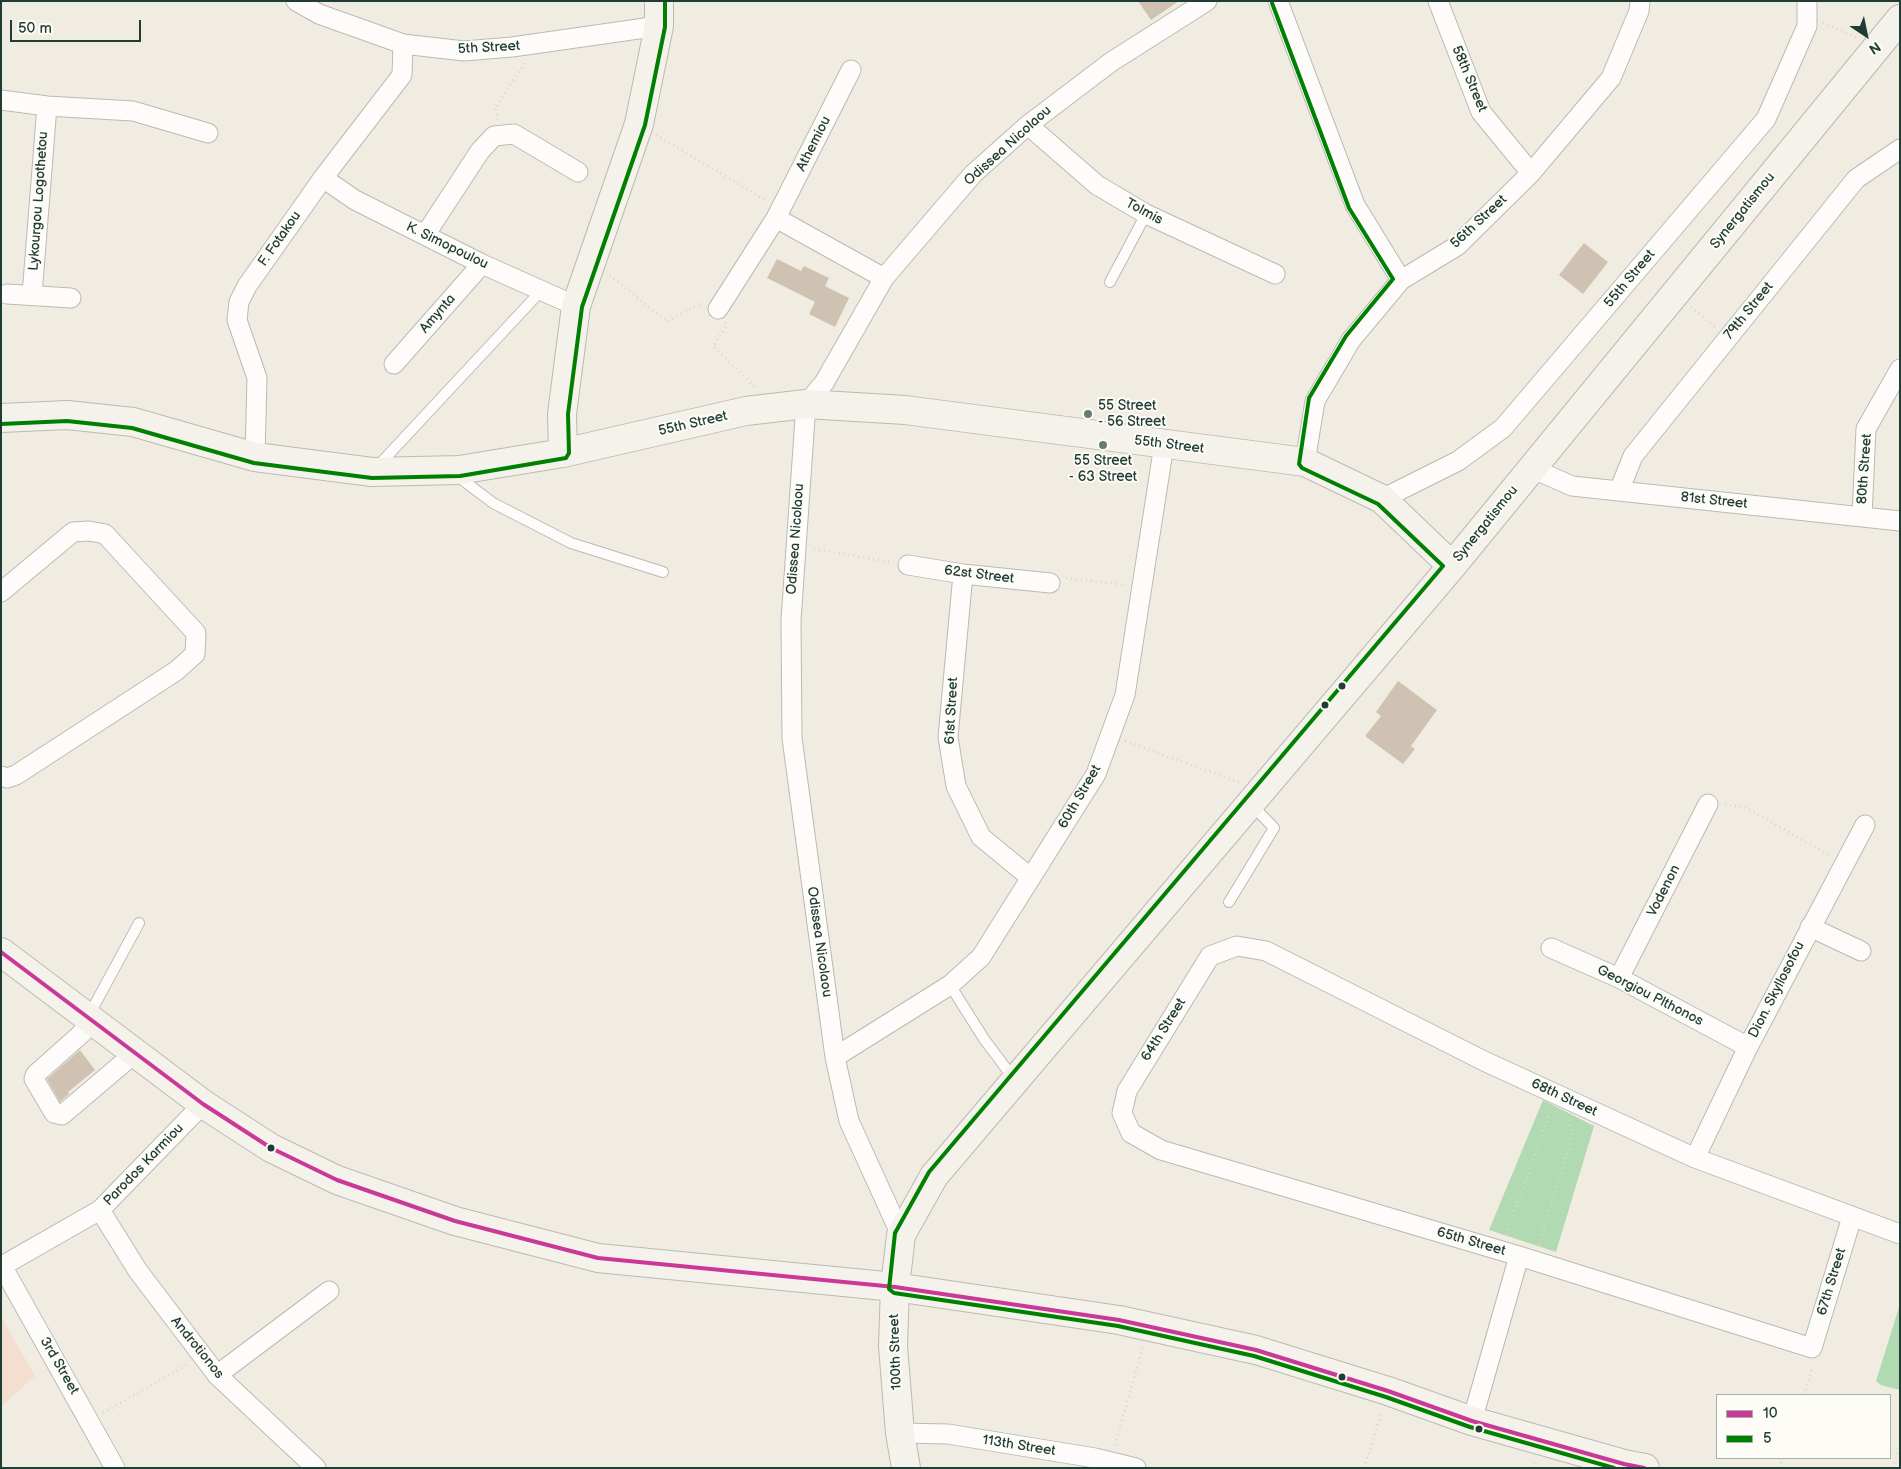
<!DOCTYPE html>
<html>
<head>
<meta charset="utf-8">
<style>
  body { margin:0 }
  #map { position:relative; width:1901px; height:1469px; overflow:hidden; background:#f0ece2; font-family:"Balsamiq Sans",sans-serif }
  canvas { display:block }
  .frame { position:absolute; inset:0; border:2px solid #1f3d34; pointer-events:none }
  .legend { position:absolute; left:1716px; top:1394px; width:175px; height:65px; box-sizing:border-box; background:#fdfcf7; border:1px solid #a4b0a9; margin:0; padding:6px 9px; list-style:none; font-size:15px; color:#1f3d34 }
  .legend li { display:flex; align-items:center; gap:10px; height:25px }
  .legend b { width:25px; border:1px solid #a4b0a9 }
  .north { position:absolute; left:1841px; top:10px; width:50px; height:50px; -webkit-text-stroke:4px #fdfcf7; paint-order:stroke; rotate:146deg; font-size:14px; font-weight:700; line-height:20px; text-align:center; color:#1f3d34 }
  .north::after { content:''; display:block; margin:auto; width:18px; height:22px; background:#1f3d34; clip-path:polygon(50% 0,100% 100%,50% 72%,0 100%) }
  .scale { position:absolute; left:10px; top:20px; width:131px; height:22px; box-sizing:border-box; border:2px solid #1f3d34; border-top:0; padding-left:6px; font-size:15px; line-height:18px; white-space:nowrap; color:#1f3d34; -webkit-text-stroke:4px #fdfcf7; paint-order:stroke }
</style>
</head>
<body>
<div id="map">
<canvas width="1901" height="1469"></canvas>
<div class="frame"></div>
<ul class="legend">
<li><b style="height:6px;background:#ca3998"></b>10</li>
<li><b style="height:6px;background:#008000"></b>5</li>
</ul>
<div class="north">N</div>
<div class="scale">50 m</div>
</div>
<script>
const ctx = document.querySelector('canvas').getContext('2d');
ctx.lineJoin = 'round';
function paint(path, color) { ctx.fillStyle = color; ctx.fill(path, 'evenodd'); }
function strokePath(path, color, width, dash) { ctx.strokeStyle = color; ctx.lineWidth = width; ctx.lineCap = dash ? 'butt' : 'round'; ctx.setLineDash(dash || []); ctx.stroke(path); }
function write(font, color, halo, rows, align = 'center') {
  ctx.font = font + ' "Balsamiq Sans",sans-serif'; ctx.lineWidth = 4; ctx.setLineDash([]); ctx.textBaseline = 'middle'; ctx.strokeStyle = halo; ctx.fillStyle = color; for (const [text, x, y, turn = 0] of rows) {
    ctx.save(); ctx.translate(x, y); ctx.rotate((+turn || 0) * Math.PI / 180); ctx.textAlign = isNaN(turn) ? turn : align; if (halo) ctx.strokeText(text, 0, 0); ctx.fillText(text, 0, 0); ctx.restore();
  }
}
paint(new Path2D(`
  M1,1316L35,1376L1,1407Z`), '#f3ded0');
paint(new Path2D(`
  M1543,1100L1594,1126L1556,1252L1489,1230Z
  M1900,1304V1390L1881,1385L1876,1381Z`), '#b1dab2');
paint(new Path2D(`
  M1138,1H1179L1151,20Z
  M1584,243L1608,262L1583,294L1559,275Z
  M777,259L801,271L804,266L829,278L825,286L849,298L835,327L809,314L815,302L767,278Z
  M1398,681L1437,710L1411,746L1415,749L1403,764L1365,736L1381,716L1376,712Z
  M80,1050L95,1070L68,1092L69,1094L60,1102L47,1079Z`), '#cfc2b2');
const lane = new Path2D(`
  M1110,282L1146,214
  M377,467L541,291
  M456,475L493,503L571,543L663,572
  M1229,902L1274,828L1251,804
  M950,985L984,1039L1014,1079
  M88,1017L139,923`);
const street = new Path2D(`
  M296,1L319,14L403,44L464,51L512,47L659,26
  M1278,1L1355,205L1401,280
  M1438,1L1481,112L1531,173
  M1,100L47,106L133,111L208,133
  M1028,125L1097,185L1146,214L1275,274
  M323,178L355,200L482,264L576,306
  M776,218L884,278
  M425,235L480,151L494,136L514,134L578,172
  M7,294L71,298
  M32,295L47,106
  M718,309L776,218L851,70
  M394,364L482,264
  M255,457L257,378L237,320L239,302L247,286L323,178L402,75L403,44
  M1305,462L1315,401L1351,340L1401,280L1457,246L1531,173L1611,78L1639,11L1640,1
  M1531,468L1572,486L1900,521
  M1619,491L1633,456L1856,179L1900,149
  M1382,499L1458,461L1503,428L1766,119L1807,26V1
  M1862,517L1866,429L1900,369
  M908,565L963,574L1050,583
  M963,574L948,737L956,786L981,837L1031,878
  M1,592L73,532L89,531L105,534L196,633L195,654L176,671L16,775L7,778L1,776
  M1810,927L1861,951
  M1551,948L1619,978L1748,1047
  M1619,978L1708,804
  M92,1021L81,1034L36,1074L34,1079L54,1113L62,1115L135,1053
  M835,1057L950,985L981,957L1096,774L1125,695L1164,445
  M1695,1158L1748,1047L1865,825
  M100,1210L138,1271L217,1375L316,1468
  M1852,1217L1812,1348L1519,1256L1161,1150L1131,1133L1122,1113L1127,1091L1210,956L1237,946L1266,951L1484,1061L1695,1158L1900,1234
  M901,1235L849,1121L835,1057L792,738L791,620L806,404L824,383L884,278L973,174L1028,125L1111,62L1207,1
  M1,1264L115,1468
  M2,1266L100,1210L203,1104
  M217,1375L329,1291
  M1472,1421L1519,1256
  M900,1433L948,1434L1095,1458L1136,1468`);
const secondary = new Path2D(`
  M1,418L67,415L133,422L255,457L372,472L459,470L563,453L746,411L806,404L905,410L1305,462L1382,499L1452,566
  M563,453L562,414L576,306L639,124L659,26V1
  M1,952L203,1104L271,1148L337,1180L455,1221L598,1258L895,1287L1119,1320L1256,1350L1388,1391L1472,1421L1624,1464L1645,1468
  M906,1468L900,1433L893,1346L895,1287L901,1235L934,1176L1452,566L1900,19`);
strokePath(lane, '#babab3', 12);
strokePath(street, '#babab3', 21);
strokePath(secondary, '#babab3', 30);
strokePath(new Path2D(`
  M1,15V17
  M1823,23L1857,38
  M498,120L495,108L525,63
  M656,135L767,201
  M610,275L667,322L701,303
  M1691,307L1715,327
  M725,323L727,326L713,346L756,388
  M814,549L891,562
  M1066,578L1126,585
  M1125,741L1241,783
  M1725,805L1745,807L1830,856
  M1506,1235L1551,1109
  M1539,1245L1573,1133L1567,1118
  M1804,1395L1813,1366
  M103,1413L186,1365
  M1115,1445L1143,1347
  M1364,1468L1382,1411
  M1533,1468L1536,1460
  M1779,1468L1783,1458
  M1892,1468L1900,1446`), '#d6d7d4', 3, [1, 4]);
strokePath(lane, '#fdfcfb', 10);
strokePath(street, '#fdfcfb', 19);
strokePath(secondary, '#f5f2ec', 28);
strokePath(new Path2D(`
  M1,952L203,1104L271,1148L337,1180L455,1221L598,1258L895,1287L1119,1320L1256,1350L1388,1391L1472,1421L1624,1464L1644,1468`), '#ca3998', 4);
strokePath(new Path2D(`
  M1272,3L1349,208L1393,279L1346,336L1309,398L1299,464L1302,468L1378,504L1443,566L929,1172L895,1233L889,1289L894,1293L1118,1326L1254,1356L1386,1397L1470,1427L1614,1468
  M1,424L67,421L132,428L254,463L372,478L460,476L566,458L569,453L568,414L582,307L645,125L665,27V1`), '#008000', 4);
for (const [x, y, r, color] of [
  [1088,414,5,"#687a71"],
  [1103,445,5,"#687a71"],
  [1342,686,4.5,"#1f3d34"],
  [1325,705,4.5,"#1f3d34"],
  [271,1148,4.5,"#1f3d34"],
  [1342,1377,4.5,"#1f3d34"],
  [1479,1429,4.5,"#1f3d34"]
]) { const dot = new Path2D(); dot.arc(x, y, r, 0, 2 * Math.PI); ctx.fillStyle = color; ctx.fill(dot); strokePath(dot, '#fdfcf7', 2); }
write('14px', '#1f3d34', '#fdfcf7', [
  ["5th Street",489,48,-3],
  ["58th Street",1469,79,67],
  ["Athemiou",814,144,-63],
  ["Odissea Nicolaou",1008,146,-42],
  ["Lykourgou Logothetou",39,201,-86],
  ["Synergatismou",1743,211,-51],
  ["Tolmis",1144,212,28],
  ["56th Street",1479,222,-43],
  ["F. Fotakou",280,239,-55],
  ["K. Simopoulou",447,246,26],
  ["55th Street",1630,279,-50],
  ["79th Street",1749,311,-51],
  ["Amynta",438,314,-49],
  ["55th Street",693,424,-13],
  ["55th Street",1169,445,7],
  ["80th Street",1865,469,-86],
  ["81st Street",1714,501,6],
  ["Synergatismou",1486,524,-51],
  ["Odissea Nicolaou",796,539,-86],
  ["62st Street",979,575,7],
  ["61st Street",952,711,-87],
  ["60th Street",1080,797,-60],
  ["Vodenon",1664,891,-63],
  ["Odissea Nicolaou",819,942,82],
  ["Dion. Skyllosofou",1777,990,-63],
  ["Georgiou Plthonos",1650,996,27],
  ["64th Street",1164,1030,-58],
  ["68th Street",1564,1098,25],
  ["Parodos Karmiou",144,1165,-46],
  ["65th Street",1471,1242,16],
  ["67th Street",1832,1282,-73],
  ["Androtionos",197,1348,51],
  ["100th Street",896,1352,-92],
  ["3rd Street",59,1366,60],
  ["113th Street",1019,1446,9]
]);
write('14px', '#1f3d34', '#fdfcf7', [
  ["55 Street",1098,406],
  ["- 56 Street",1098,422],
  ["55 Street",1103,461,"center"],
  ["- 63 Street",1103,477,"center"]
], 'left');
</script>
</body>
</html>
